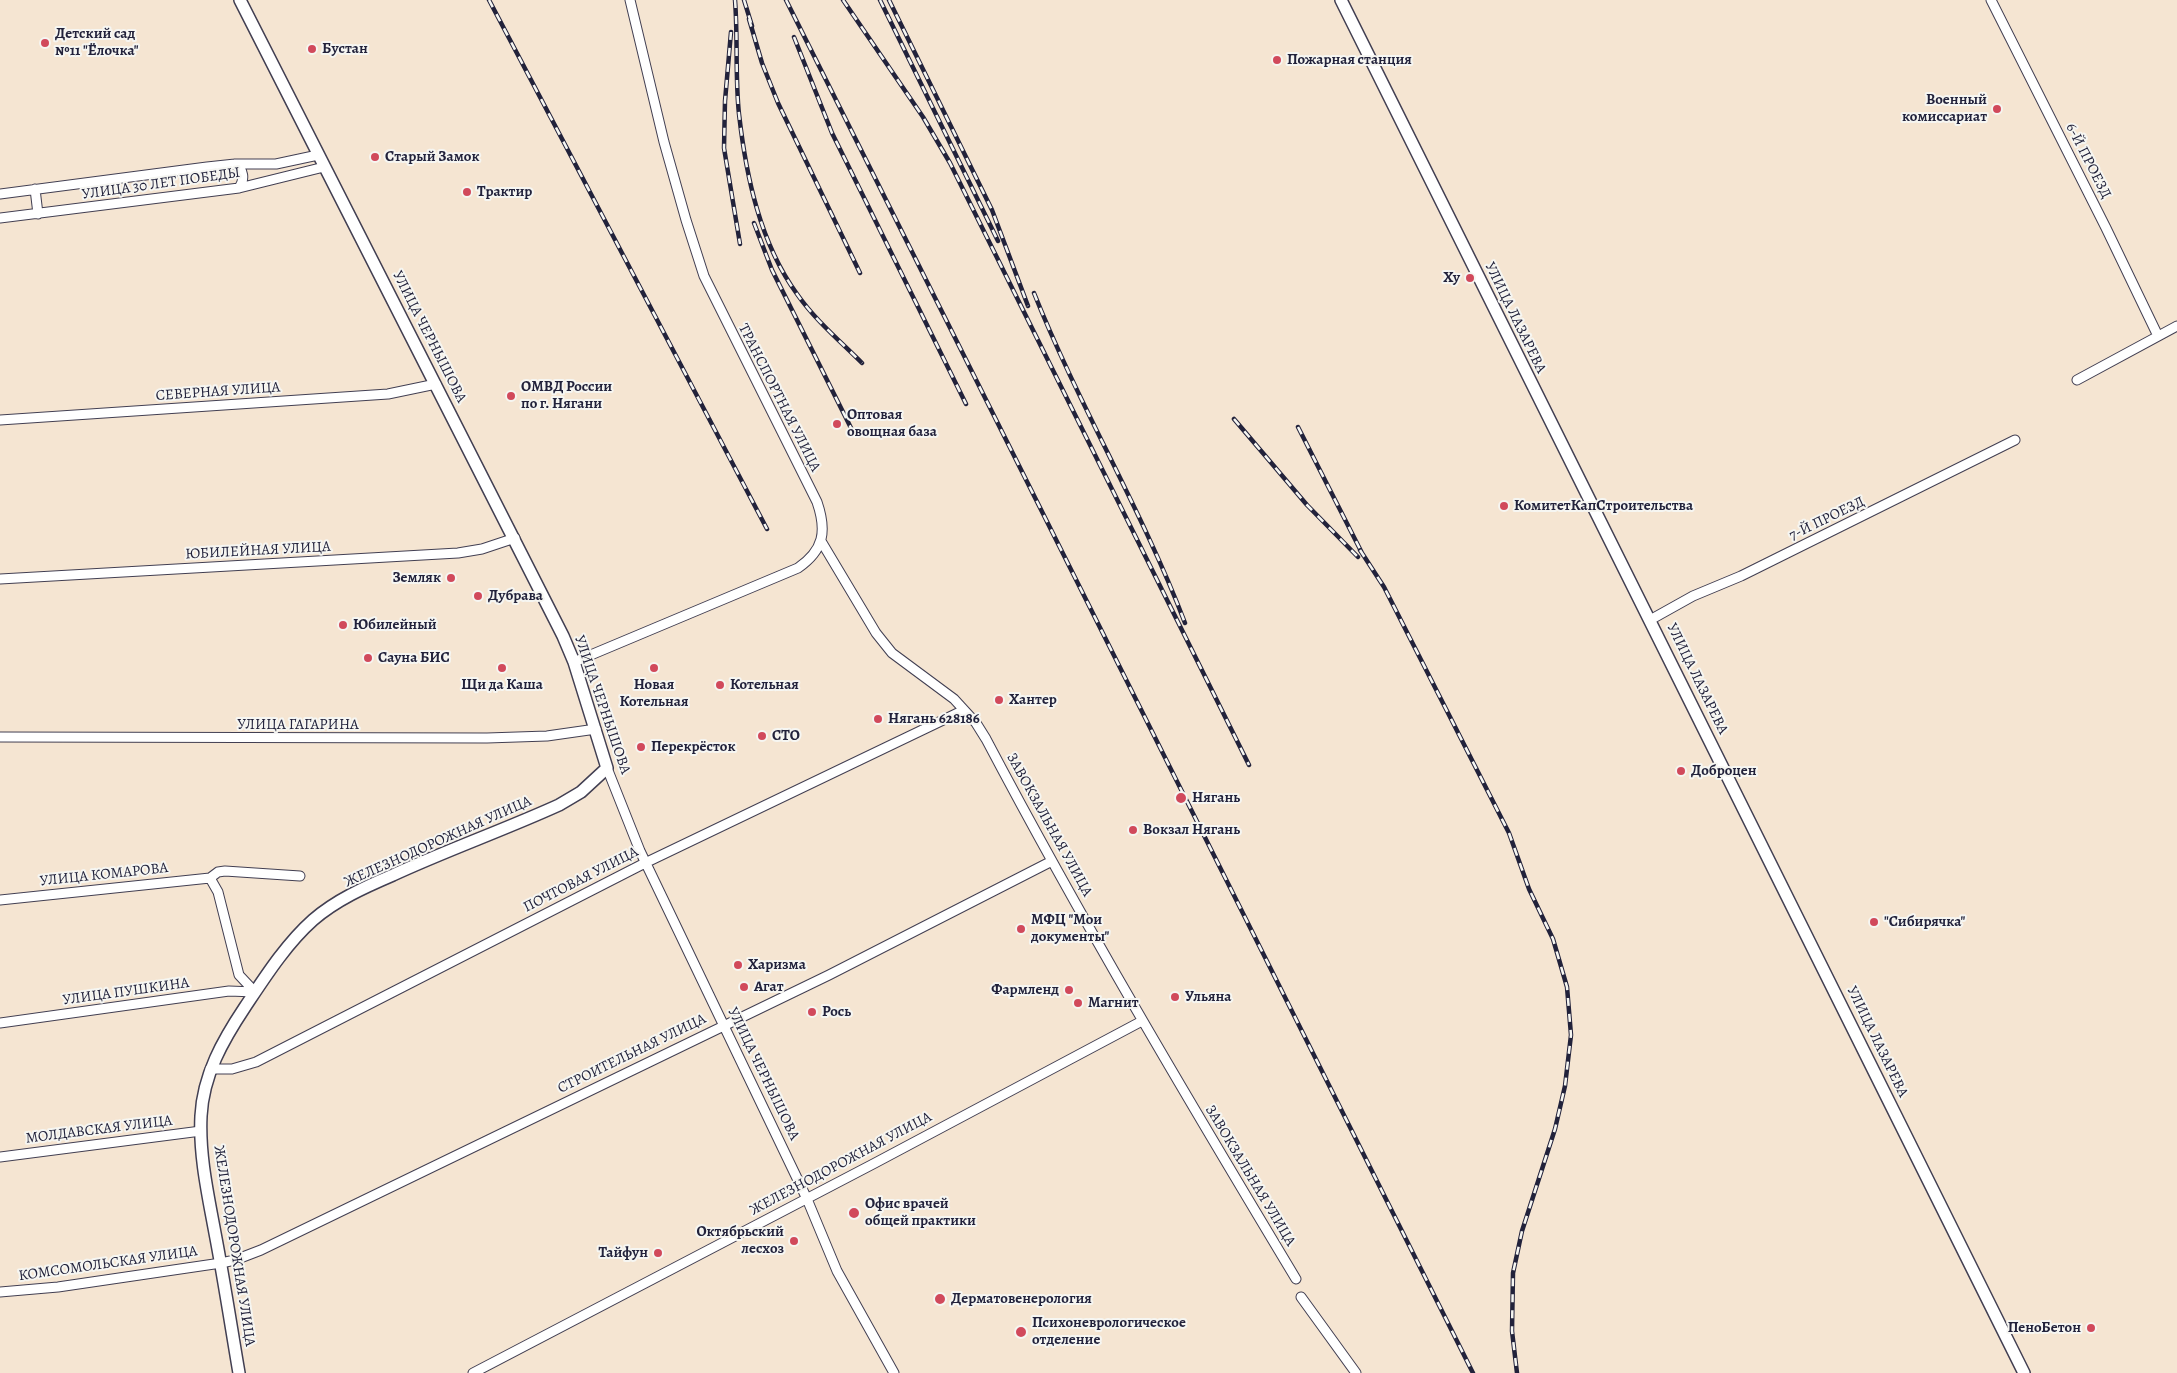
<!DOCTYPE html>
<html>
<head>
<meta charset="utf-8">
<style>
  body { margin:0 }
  canvas { display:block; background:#f5e5d2 }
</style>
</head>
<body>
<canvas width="2177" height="1373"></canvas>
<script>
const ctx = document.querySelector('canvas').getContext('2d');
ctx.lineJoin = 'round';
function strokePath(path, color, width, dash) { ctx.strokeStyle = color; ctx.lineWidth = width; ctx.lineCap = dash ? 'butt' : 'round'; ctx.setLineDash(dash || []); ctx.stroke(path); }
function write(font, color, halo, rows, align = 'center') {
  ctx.font = font + ' Alegreya,serif'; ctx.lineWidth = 4; ctx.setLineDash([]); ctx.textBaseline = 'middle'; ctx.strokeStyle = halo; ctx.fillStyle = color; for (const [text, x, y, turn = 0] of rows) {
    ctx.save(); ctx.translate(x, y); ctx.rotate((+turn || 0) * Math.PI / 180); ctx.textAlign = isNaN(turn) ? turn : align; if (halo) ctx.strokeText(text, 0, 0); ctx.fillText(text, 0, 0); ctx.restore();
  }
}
const minor = new Path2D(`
  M1991,0L2106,228L2158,336
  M235,164C244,170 245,179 239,188
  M35,189L38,214
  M0,194L207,167L235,164H276L318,155
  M0,218L239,188L324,167
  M2077,380L2177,326
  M0,420L388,394L436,384
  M821,541L876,633L892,653L954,699L976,723L986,739C1083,923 1189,1101 1296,1279
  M0,579L458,553L482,549L515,538
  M1650,620L1693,596L1741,576L2015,440
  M574,662L798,568C824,550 827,531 817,502L704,276L686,220L664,142L630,0
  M0,737L487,738L547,736L596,729
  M607,768L640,851L807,1199L837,1271L894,1373
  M210,878L218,872L225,871L300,876
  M0,900L210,878L218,892L239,975L255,992
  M0,1023L229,991L255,992
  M210,1069H232L256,1062L645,863L964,710
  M0,1157L201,1131
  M0,1292L58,1287L221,1263L235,1260L261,1250L829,975L1052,861
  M1301,1297L1356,1373
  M473,1373L875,1163L1142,1021`);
const major = new Path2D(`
  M1341,0L2024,1373
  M239,1373C231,1326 224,1280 215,1233C208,1195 199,1155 201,1116C203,1075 223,1040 245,1007C265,977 286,944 313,920C336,900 365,887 393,875C447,850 504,830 559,805L581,792L607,768L574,662L563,636L240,0`);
strokePath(minor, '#423f52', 11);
strokePath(major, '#423f52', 14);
strokePath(minor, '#fff', 9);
strokePath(major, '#fff', 11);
const rail = new Path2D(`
  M489,0L767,529
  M735,0C738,38 735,77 739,114C746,176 760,243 797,294C815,320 840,341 862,363
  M744,0L752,26
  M786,0L1473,1373
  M843,0L923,117L950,163L1249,765
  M880,0L998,241
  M889,0L992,210L1028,306
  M749,19L762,63L778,103L860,273
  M731,32L725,101L724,148L740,244
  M794,37L832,133L966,404
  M754,223L772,270L852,430
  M1034,293C1079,406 1142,510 1185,623
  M1234,419L1307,505L1358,557
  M1298,427L1363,555
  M1360,550L1384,587L1509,833L1529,889L1553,939L1567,987L1571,1035L1565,1086L1555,1129L1522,1231L1513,1273L1512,1331L1517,1373`);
strokePath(rail, '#22223b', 4.5);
strokePath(rail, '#f6f6f2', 2.5, [8]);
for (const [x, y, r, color] of [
  [45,43,5,"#d1495b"],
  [312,49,5,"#d1495b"],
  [1277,60,5,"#d1495b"],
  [1997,109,5,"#d1495b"],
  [375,157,5,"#d1495b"],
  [467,192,5,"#d1495b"],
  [1470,278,5,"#d1495b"],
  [511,396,5,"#d1495b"],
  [837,424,5,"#d1495b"],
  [1504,506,5,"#d1495b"],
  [451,578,5,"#d1495b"],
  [478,596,5,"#d1495b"],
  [343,625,5,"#d1495b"],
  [368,658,5,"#d1495b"],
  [502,668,5,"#d1495b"],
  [654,668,5,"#d1495b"],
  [720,685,5,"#d1495b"],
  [999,700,5,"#d1495b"],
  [878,719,5,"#d1495b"],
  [762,736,5,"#d1495b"],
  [641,747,5,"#d1495b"],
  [1681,771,5,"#d1495b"],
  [1181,798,6,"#d1495b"],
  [1133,830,5,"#d1495b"],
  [1874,922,5,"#d1495b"],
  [1021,929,5,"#d1495b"],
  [738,965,5,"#d1495b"],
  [744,987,5,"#d1495b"],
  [1069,990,5,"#d1495b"],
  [1175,997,5,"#d1495b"],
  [1078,1003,5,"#d1495b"],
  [812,1012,5,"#d1495b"],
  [854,1213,6,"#d1495b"],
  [794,1241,5,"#d1495b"],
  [658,1253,5,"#d1495b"],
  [940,1299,6,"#d1495b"],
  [2091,1328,5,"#d1495b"],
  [1021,1332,6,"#d1495b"]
]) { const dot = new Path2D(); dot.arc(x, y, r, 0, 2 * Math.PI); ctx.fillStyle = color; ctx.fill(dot); strokePath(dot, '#f6f6f2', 2); }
write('bold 15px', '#22223b', '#f6f6f2', [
  ["Детский сад",55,34],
  ["№11 \"Ёлочка\"",55,51],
  ["Бустан",322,49],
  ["Пожарная станция",1287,60],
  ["Военный",1987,100,"right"],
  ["комиссариат",1987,117,"right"],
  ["Старый Замок",385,157],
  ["Трактир",477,192],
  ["Xy",1460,278,"right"],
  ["ОМВД России",521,387],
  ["по г. Нягани",521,404],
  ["Оптовая",847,415],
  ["овощная база",847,432],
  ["КомитетКапСтроительства",1514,506],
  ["Земляк",441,578,"right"],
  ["Дубрава",488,596],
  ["Юбилейный",353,625],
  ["Сауна БИС",378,658],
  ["Щи да Каша",502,685,"center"],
  ["Новая",654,685,"center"],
  ["Котельная",654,702,"center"],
  ["Котельная",730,685],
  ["Хантер",1009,700],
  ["Нягань 628186",888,719],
  ["СТО",772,736],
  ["Перекрёсток",651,747],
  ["Доброцен",1691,771],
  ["Нягань",1192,798],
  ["Вокзал Нягань",1143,830],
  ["МФЦ \"Мои",1031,920],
  ["документы\"",1031,937],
  ["\"Сибирячка\"",1884,922],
  ["Харизма",748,965],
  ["Агат",754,987],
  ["Фармленд",1059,990,"right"],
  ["Ульяна",1185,997],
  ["Магнит",1088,1003],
  ["Рось",822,1012],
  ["Офис врачей",865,1204],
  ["общей практики",865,1221],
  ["Октябрьский",784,1232,"right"],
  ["лесхоз",784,1249,"right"],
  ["Тайфун",648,1253,"right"],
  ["Дерматовенерология",951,1299],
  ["Психоневрологическое",1032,1323],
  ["отделение",1032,1340],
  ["ПеноБетон",2081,1328,"right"]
], 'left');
write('15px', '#22223b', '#f6f6f2', [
  ["6-Й ПРОЕЗД",2088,161,63],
  ["УЛИЦА 30 ЛЕТ ПОБЕДЫ",161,184,-8],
  ["УЛИЦА ЛАЗАРЕВА",1515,318,64],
  ["УЛИЦА ЧЕРНЫШОВА",429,337,63],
  ["СЕВЕРНАЯ УЛИЦА",218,392,-4],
  ["ТРАНСПОРТНАЯ УЛИЦА",779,398,63],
  ["7-Й ПРОЕЗД",1827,519,-26],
  ["ЮБИЛЕЙНАЯ УЛИЦА",258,551,-3],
  ["УЛИЦА ЛАЗАРЕВА",1697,679,64],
  ["УЛИЦА ЧЕРНЫШОВА",602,705,71],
  ["УЛИЦА ГАГАРИНА",298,725],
  ["ЗАВОКЗАЛЬНАЯ УЛИЦА",1049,825,61],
  ["ЖЕЛЕЗНОДОРОЖНАЯ УЛИЦА",438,842,-24],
  ["УЛИЦА КОМАРОВА",104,875,-6],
  ["ПОЧТОВАЯ УЛИЦА",581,880,-27],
  ["УЛИЦА ПУШКИНА",126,992,-8],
  ["УЛИЦА ЛАЗАРЕВА",1877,1042,64],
  ["СТРОИТЕЛЬНАЯ УЛИЦА",632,1054,-26],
  ["УЛИЦА ЧЕРНЫШОВА",763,1074,64],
  ["МОЛДАВСКАЯ УЛИЦА",99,1130,-7],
  ["ЖЕЛЕЗНОДОРОЖНАЯ УЛИЦА",841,1164,-28],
  ["ЗАВОКЗАЛЬНАЯ УЛИЦА",1250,1176,59],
  ["ЖЕЛЕЗНОДОРОЖНАЯ УЛИЦА",234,1246,81],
  ["КОМСОМОЛЬСКАЯ УЛИЦА",108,1264,-8]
]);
</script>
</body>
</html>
